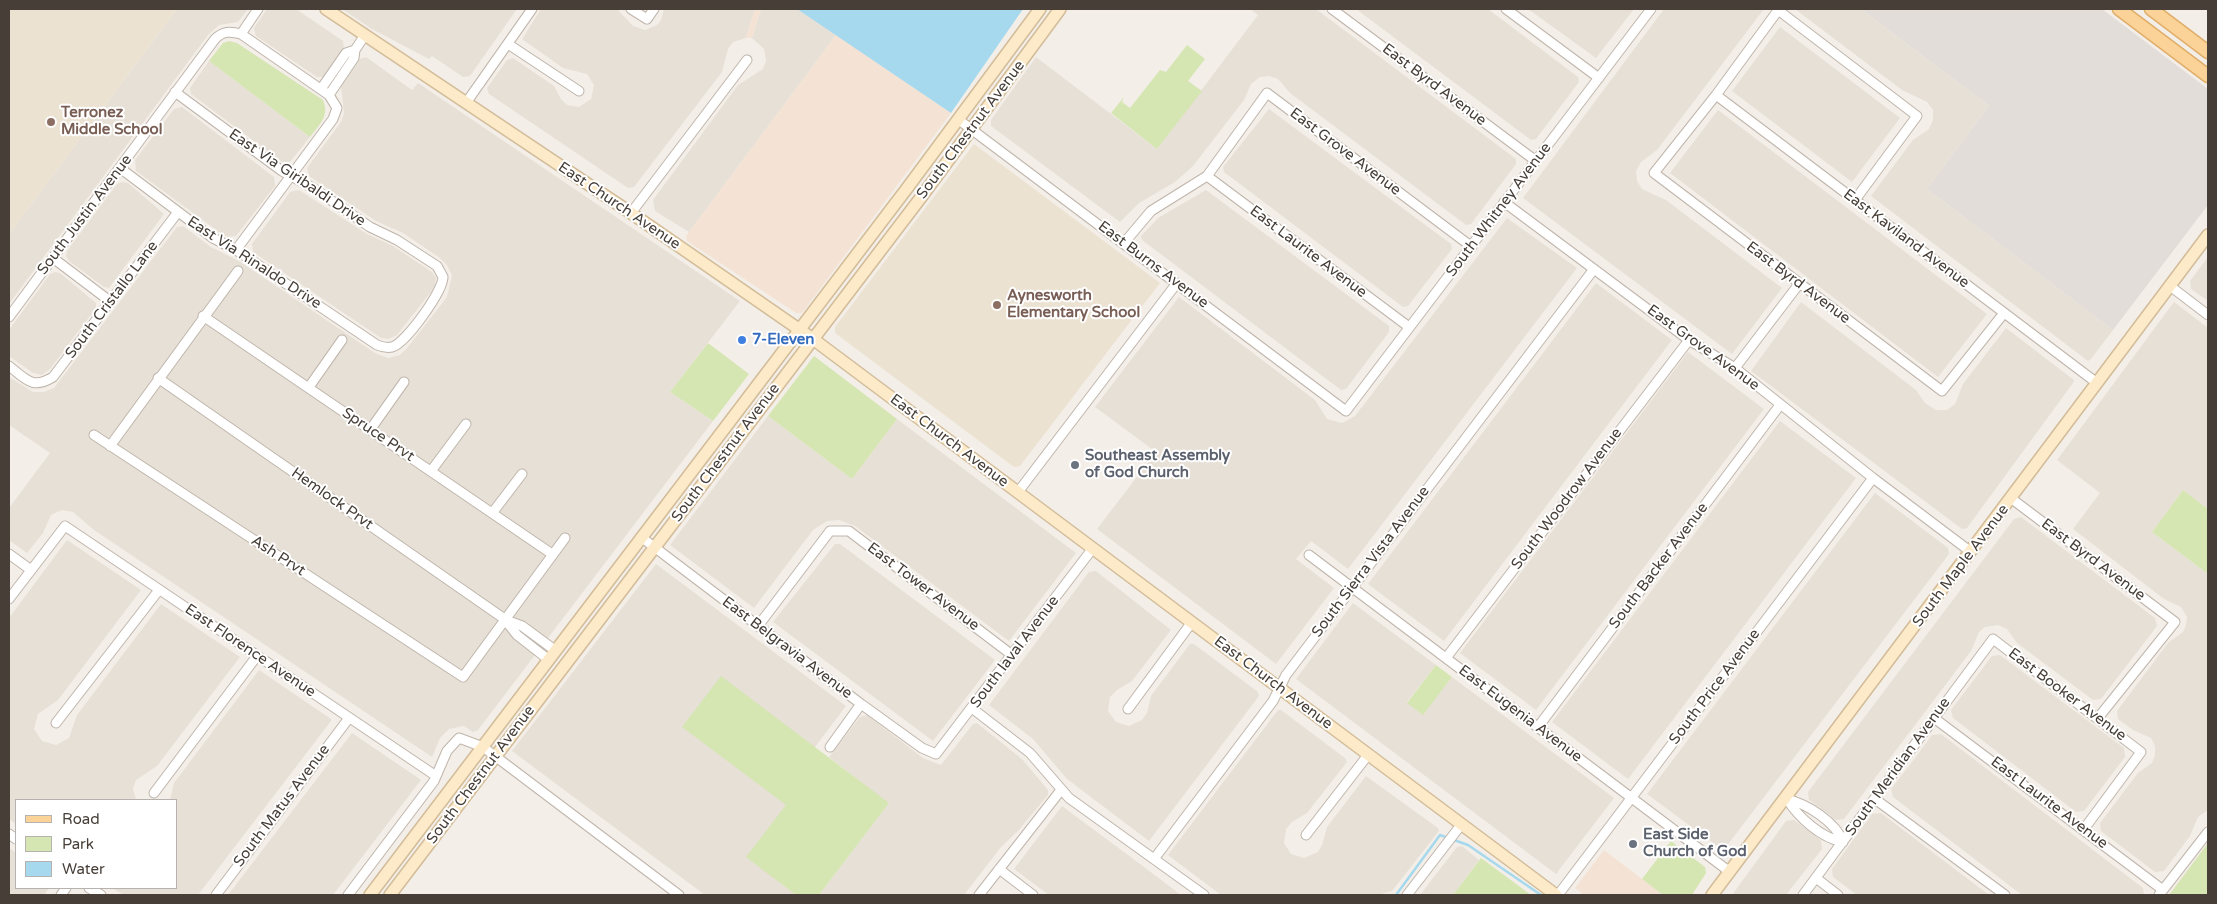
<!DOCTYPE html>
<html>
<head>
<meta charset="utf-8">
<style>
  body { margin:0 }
  #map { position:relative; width:2217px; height:904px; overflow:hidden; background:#f3eee8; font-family:"Varela Round",sans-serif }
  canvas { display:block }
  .frame { position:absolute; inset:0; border:10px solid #463e37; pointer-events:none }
  .legend { position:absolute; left:15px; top:799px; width:162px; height:90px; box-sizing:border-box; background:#fff; border:1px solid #b5b2af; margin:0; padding:6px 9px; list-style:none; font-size:15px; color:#463e37 }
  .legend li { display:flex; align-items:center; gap:10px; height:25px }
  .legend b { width:25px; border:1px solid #b5b2af }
</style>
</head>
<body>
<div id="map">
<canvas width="2217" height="904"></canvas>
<div class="frame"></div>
<ul class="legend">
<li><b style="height:6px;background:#fbd399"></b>Road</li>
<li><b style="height:14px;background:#d5e6b2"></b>Park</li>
<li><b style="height:14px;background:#a6d9ee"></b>Water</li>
</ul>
</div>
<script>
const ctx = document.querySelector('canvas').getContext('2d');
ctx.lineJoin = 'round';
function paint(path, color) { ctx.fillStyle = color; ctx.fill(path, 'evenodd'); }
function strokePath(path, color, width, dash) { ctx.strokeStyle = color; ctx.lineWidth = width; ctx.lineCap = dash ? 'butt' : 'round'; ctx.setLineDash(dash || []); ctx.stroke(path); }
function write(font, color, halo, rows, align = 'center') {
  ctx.font = font + ' "Varela Round",sans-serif'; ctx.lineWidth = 4; ctx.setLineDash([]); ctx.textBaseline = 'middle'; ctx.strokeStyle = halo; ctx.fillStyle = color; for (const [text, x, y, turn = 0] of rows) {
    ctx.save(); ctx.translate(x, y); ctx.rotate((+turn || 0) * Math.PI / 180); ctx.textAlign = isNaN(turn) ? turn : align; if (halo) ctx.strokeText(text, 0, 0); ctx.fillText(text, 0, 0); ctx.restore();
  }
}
paint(new Path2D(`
  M177,9H248L238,22L219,25L208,35L9,304V234Z
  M267,9H296L343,41L344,49L324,77H317L256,36L254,28Z
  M342,9H517L470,76L463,77L432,56L429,59L372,29Z
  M541,9H617L633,26L645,30L657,25L661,20L664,9H755L746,38L733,42L728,49L722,72L634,187L628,188L489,94L487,88L507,60L513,58L554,86L561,99L567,105L579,107L591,99L594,85L587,74L563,68L522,39Z
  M761,9H797L836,35L689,232L655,211L653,200L738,85L763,69L766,61L764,49L752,38Z
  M1250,9H1316L1516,159V164L1471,224L1466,225L1290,93L1278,79L1269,76L1260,77L1251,84L1244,100L1193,166L1175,182L1139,203L1120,222L991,126V120L1036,57L1157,149L1258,15Z
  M1356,9H1488L1578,77L1579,82L1536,139L1531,140Z
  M1528,9H1634L1596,58Z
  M1664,9H1764L1657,150L1641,162L1636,171L1637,181L1642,189L1666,200L1782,288L1732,354L1523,198Z
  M1795,9H1861L1989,106L1927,189L2113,330L2091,359L2088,361L1871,196L1913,140L1929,129L1933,120V110L1927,102L1902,90Z
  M1780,27L1900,118L1852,182L1732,91Z
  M366,57L412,90L418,83L740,301L670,392L713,421L478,730L473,732L464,726L449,729L440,738L432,757L94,530L73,512L62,510L51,515L43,533L27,553L9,540V508L50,453L9,425V377L33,392H44L54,388L177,227L183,226L211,247L239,261L375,353L388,358L400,355L408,347L447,297L452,275L447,265L440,258L403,233L376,221L309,176L307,168L341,122L344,113L341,87L360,59Z
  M209,61L310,137L290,162H282L191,94L190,88Z
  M182,107L274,177L275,186L236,236L228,237L219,232L136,171L135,160L174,109Z
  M1269,109L1451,244L1452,249L1408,306L1403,307L1224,172L1223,167Z
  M1718,110L1987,314L1938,377L1670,173Z
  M122,182L128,183L164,214L109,288L104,287L69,261L66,256L67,251L117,184Z
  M299,190L367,234L393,246L432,272L436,278L434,288L397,335L389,339L381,338L253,252L252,244L290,192Z
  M1206,190L1389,326V332L1346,389L1341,390L1142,240L1141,236L1158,218Z
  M1507,218L1577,268L1348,569L1311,541L1296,559L1334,588L1276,664L1097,529L1156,452L1095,407L1179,297L1315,400L1327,419L1342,423L1355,416Z
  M2208,257V301L2191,289L2190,281Z
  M55,272L60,273L96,303V308L50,369L42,375L33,373L9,356V330L50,274Z
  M1596,283L1672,340L1444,641L1368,584Z
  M1801,302L1916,390L1925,403L1936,410H1947L1955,404L1963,384L2006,328L2074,380L2073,383L1967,528L1962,529L1751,371Z
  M2174,302L2208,328V509L2183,490L2152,532L2208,574V810L2198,817L2190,836L2164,871L2155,872L2101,831L2100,823L2138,773L2152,763L2155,755V746L2151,738L2133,730L2118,719L2117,711L2168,643L2183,632L2186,625L2187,617L2181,607L2164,599L2073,529L2100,493L2057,460Z
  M1688,352L1764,409L1536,710L1460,653Z
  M768,416L852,479L897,419L1076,553L1009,641L855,526L839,520L827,521L813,530L754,608L670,545Z
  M1780,421L1856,478L1628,779L1552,722Z
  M1875,493L1948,548L1949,554L1726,847L1720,848L1647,794Z
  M2021,517L2155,618L2157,626L2101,699L2093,700L2017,643L2007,629L1998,625L1985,627L1979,632L1971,651L1844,819L1836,820L1809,800L1808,792L2014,519Z
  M67,540L141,590L58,700L38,714L34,729L42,741L56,745L69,738L77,715L161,604L240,657L157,766L136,780L133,789L136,800H16V824L9,819V618Z
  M835,544H840L995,660L933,741L773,622Z
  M656,564L846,706L815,747L786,805L782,884L796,895H705L512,751Z
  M1096,571L1171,630L1132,681L1117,690L1110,697L1108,711L1116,722L1129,726L1142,720L1147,713L1151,696L1190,644H1194L1258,692L1259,696L1149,841L1067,779L1033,739L989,705L1089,572Z
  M1353,603L1436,665L1407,702L1422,714L1452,677L1614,798L1556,874L1296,679Z
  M2000,655L2124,748L2125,757L2084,811L2076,812L1953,718L1951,710L1992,656Z
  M259,670L331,719V721L198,895H124L112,888H176V800H170L174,783Z
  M1278,710H1281L1345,758L1347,762L1307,813L1292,822L1286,829L1284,843L1291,854L1304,858L1318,852L1322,845L1327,827L1366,776L1438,828L1439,831L1392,891L1378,895H1221L1168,855Z
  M867,715L923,758L941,765L973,724L977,723L1022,759L1048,790V795L1018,831L1001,847L964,895H819L888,804L829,757L860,717Z
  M352,733L421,780L333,895H228Z
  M1941,734L2143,888L2144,895H2022L1893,797L1891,789L1912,762L1932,735Z
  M1062,806L1140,864L1181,895H1049L1014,869Z
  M1881,813L1989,895H1857L1833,877L1832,869L1872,814Z
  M1794,820L1821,840L1822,849L1786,895H1732L1786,821Z
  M1462,846L1479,860L1453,895H1420L1457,847Z
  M9,848L16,853V888H49L44,895H9Z`), '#e7e0d6');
paint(new Path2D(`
  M755,9H761L752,38H746Z
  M836,35L951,113L802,313H796L687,241L686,236Z
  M1604,850L1642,879L1663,895H1584L1575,888Z`), '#f4e3d4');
paint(new Path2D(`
  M1861,9H2102L2208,89V205L2113,330L1927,189L1989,106Z`), '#e3ddd9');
paint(new Path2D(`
  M9,9H177L9,234Z
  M974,144L1160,283L1020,466L1014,467L835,333V327Z`), '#ece2d2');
paint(new Path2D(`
  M229,41L237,43L323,100C330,116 319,125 310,137L209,61L223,43Z
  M1187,45L1205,59L1188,81L1202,91L1157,149L1111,113L1124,97L1122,102L1130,108L1160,70L1166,72Z
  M708,343L749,374L713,421L670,392Z
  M814,356L897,419L852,479L768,416Z
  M2183,490L2208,509V574L2152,532Z
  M1436,665L1452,677L1423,715L1407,703Z
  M721,676L889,803L819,895H796L746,857L786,805L682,727Z
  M1671,841L1705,867L1706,873L1692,895H1663L1642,879Z
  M2208,843V895H2169Z
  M1481,858L1531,895H1453Z`), '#d5e6b2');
paint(new Path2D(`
  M797,9H1023L951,113Z`), '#a6d9ee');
strokePath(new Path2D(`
  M1396,895L1440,835L1468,845L1541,895`), '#a6d9ee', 2.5);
const street = new Path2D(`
  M631,9L647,19L654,9
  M1332,9L1536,161
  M1506,9L1599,78
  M1779,9L1716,95L1654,173L1942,391L2004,313
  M1778,10L1917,116L1855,200
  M241,34L258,9
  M508,44L579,91
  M321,89L346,53L355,50
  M329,95L354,58L355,50L365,35
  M1716,95L2097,383
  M466,103L532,9
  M959,120L1346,411L1651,9
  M120,168L213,238L236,250L377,345C382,347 387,348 392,347C406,343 443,291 443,277L437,266L397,240L370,227L313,188L282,171L175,92
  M1207,176L1409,327
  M1504,202L1689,340L1735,368L1873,478L1971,552
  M631,213L747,60
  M1124,243L1151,211L1207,176L1267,93L1472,247
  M53,258L111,302
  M2170,286L2208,315
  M203,316L552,554
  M9,317L215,39C223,31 230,31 241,34L329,95L337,108L333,119L236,250
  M9,366C26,379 32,390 53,377L178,212
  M1735,368L1799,284
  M158,378L506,620L522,626L556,651
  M309,387L342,340
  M370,430L404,382
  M94,435L463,677L565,538
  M110,446L238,271
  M431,471L466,424
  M1018,492L1177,283
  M2012,499L2175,622L2098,718
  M493,512L522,474
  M641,537L861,704L922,748L936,754L1093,548
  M9,554L31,570
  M1309,555L1730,872
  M9,599L65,526L436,776
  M506,621L517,635L549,660
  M758,626L830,531H849L1012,655
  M1446,658L1689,340
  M973,709L1030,753L1069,798L1204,895
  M1128,709L1192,622
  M1934,718L2163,890
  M56,723L159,590
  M1538,727L1780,405
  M830,747L861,704
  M154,793L257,656
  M1787,799C1807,804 1836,822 1843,842
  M1787,799C1798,817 1821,838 1843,842
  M1875,799L2005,895
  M9,834L16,839
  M1306,835L1368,755
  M1154,859L1273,701L1286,675L1594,269
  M999,869L1033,895
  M1816,878L1838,895
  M89,888L101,895
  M61,895L66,888
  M216,895L349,718
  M348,895L434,781L447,751L459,738L483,747L679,895
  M979,895L1061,790
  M1407,895L1461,825
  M1558,895L1873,478
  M1803,895L1993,639L2141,752L2084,829
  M2159,895L2208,832`);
const secondary = new Path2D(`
  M326,9L631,213L813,339L1556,895
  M370,895L908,187L1040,9
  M390,895L922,196L1060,9
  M1712,895L2208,235`);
const primary = new Path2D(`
  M2119,9L2208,76
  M2151,9L2208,52`);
strokePath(street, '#bfb5ab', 11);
strokePath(secondary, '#d2bc99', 14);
strokePath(primary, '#e0ae69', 15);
strokePath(street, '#fff', 9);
strokePath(secondary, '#fdeac8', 11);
strokePath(primary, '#fbd399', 12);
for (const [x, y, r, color] of [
  [51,122,5,"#8d6e63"],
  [997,305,5,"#8d6e63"],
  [742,340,5,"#3f7fe0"],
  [1075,465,5,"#6b7280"],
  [1633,844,5,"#6b7280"]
]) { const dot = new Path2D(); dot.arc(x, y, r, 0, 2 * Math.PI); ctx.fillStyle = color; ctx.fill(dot); strokePath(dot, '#fff', 2); }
write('15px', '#463e37', '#fff', [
  ["East Byrd Avenue",1434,85,37],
  ["South Chestnut Avenue",971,130,-53],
  ["East Grove Avenue",1345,152,37],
  ["East Via Giribaldi Drive",297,178,34],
  ["East Church Avenue",619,206,34],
  ["South Whitney Avenue",1499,210,-53],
  ["South Justin Avenue",85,215,-53],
  ["East Kaviland Avenue",1906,239,37],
  ["East Laurite Avenue",1308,252,37],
  ["East Via Rinaldo Drive",254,263,33],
  ["East Burns Avenue",1153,265,37],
  ["East Byrd Avenue",1798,283,37],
  ["South Cristallo Lane",112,300,-53],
  ["East Grove Avenue",1703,348,36],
  ["Spruce Prvt",378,435,34],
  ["East Church Avenue",949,441,37],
  ["South Chestnut Avenue",726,453,-53],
  ["Hemlock Prvt",332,499,35],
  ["South Woodrow Avenue",1567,499,-53],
  ["Ash Prvt",278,556,33],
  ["East Byrd Avenue",2093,560,37],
  ["South Sierra Vista Avenue",1371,562,-53],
  ["South Backer Avenue",1659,566,-53],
  ["South Maple Avenue",1961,566,-53],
  ["East Tower Avenue",923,587,37],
  ["East Belgravia Avenue",787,648,37],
  ["East Florence Avenue",250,651,34],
  ["South laval Avenue",1015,652,-53],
  ["East Church Avenue",1273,683,37],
  ["South Price Avenue",1715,687,-53],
  ["East Booker Avenue",2067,695,37],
  ["East Eugenia Avenue",1520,714,37],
  ["South Meridian Avenue",1898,767,-54],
  ["South Chestnut Avenue",481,775,-53],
  ["East Laurite Avenue",2049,803,37],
  ["South Matus Avenue",282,806,-53]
]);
write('bold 15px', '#785e54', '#fff', [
  ["Terronez",61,113],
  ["Middle School",61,130],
  ["Aynesworth",1007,296],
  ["Elementary School",1007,313]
], 'left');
write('bold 15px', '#366cbe', '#fff', [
  ["7-Eleven",752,340]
], 'left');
write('bold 15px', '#5b616d', '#fff', [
  ["Southeast Assembly",1085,456],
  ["of God Church",1085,473],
  ["East Side",1643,835],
  ["Church of God",1643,852]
], 'left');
</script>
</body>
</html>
